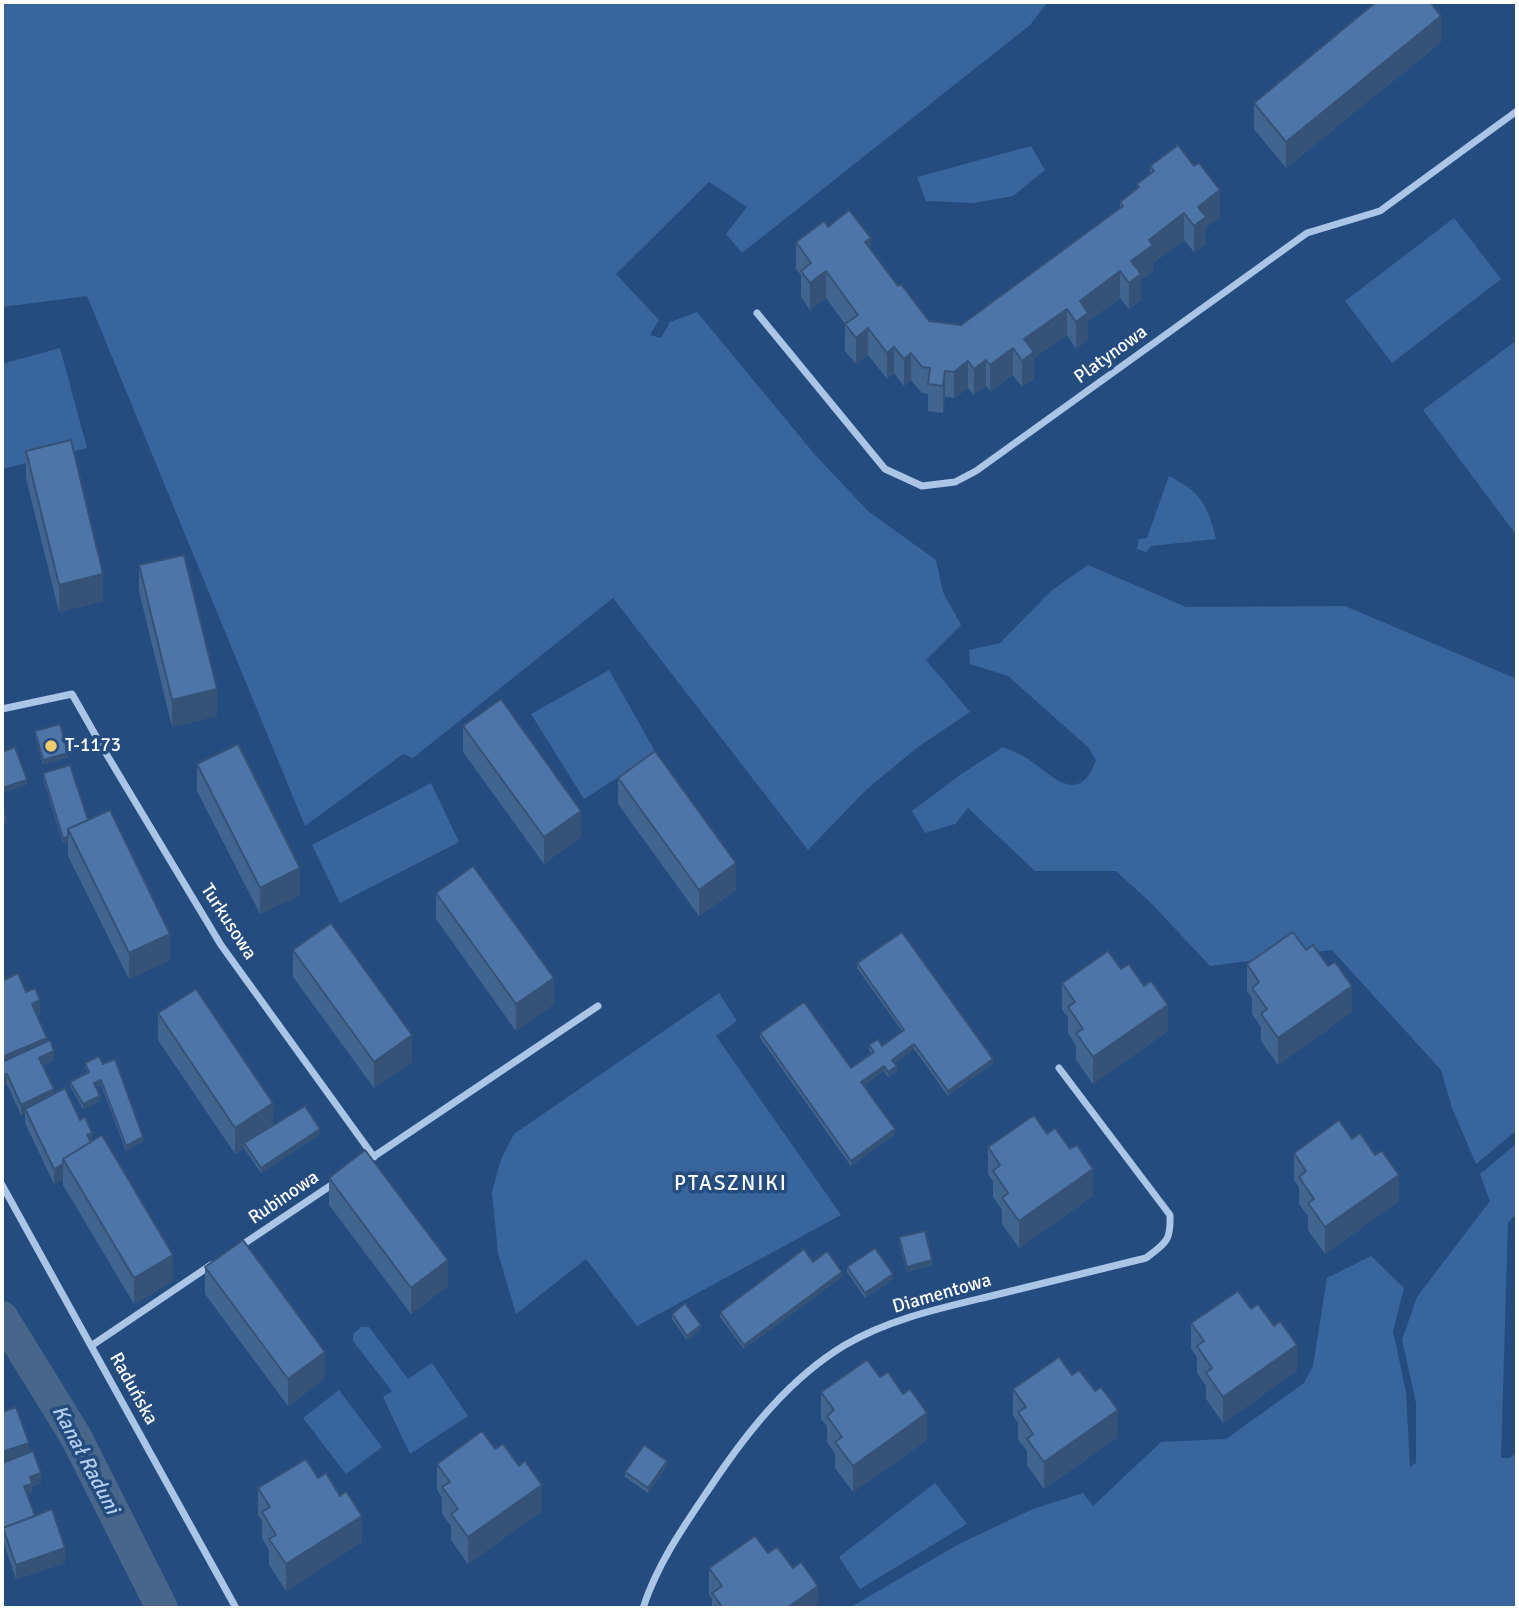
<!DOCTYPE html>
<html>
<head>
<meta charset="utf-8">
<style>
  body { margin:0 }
  #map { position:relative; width:1519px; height:1610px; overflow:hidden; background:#254c7f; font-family:Signika,sans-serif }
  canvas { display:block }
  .frame { position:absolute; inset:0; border:4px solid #fff; pointer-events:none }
</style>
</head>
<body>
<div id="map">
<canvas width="1519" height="1610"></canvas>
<div class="frame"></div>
</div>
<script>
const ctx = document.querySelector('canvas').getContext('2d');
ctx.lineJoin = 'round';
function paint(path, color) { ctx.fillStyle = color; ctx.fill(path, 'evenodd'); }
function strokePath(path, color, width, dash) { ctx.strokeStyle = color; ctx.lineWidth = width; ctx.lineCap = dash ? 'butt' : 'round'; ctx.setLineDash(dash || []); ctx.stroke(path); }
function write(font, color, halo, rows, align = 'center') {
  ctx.font = font + ' Signika,sans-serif'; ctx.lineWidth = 7; ctx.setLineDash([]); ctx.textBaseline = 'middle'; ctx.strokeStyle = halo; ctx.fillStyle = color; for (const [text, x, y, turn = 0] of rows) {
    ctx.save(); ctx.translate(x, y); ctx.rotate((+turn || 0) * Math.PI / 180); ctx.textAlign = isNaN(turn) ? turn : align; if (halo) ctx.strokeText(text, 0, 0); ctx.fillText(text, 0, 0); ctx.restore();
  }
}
paint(new Path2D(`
  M2,2H1048L1030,25L742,253L726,234L747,207L709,182L616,274L659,320L650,335L661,338L670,322L697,312L816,456L868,511L936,560L943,592L961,625L926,660L970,712L918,747L867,789L808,850L613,598L413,758L403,754L305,826L87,296L2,307Z
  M1031,146L1045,170L1013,196L974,203L926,201L917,177Z
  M1454,218L1501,279L1392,363L1345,301Z
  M1517,340V536L1423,410Z
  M60,348L87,448L2,469V364Z
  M1169,476C1202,493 1207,504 1216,539L1151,546L1146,552L1137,549L1139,539L1147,538Z
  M1088,565L1186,607L1345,606L1517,679V1130L1476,1164L1452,1108L1441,1070L1332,950L1210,966L1151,903L1116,871H1035L968,808L955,824L925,833L912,811L960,775L1003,747C1011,751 1021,754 1028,759C1053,776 1079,807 1096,760L1089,748L1008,676L970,664L969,650L1000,643L1051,591Z
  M609,670L656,753L584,799L531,714Z
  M431,783L459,842L340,903L312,845Z
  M719,993L737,1021L716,1036L841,1215L637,1326L586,1259L516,1314L498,1253L492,1192L501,1159L514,1134Z
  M1517,1143V1214L1508,1222L1501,1458H1510L1517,1452V1608H849L959,1544L1033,1509L1083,1493L1093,1506L1161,1442L1226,1439L1304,1383L1313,1366L1327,1278L1371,1256L1404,1288L1393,1331L1406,1392L1410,1467L1416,1463V1403L1402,1340L1417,1297L1490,1201L1480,1174Z
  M361,1327H369L408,1379L432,1363L468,1416L410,1454L383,1397L392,1391L353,1341V1334Z
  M339,1390L382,1447L346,1474L303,1418Z
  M935,1483L967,1524L860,1589L839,1557Z`), '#39659d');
strokePath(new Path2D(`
  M2,1317L76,1437L162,1608`), '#48658a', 32);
strokePath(new Path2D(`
  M757,313L885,469L922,486L955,482L976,471L1307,233L1380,211L1517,111
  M2,709L72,694L101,745L221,945L374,1157
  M370,1159L598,1006
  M2,1185L236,1608
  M239,1247L336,1182
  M91,1346L211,1265
  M643,1608C658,1562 686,1523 713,1483C748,1431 790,1378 845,1345C889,1319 941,1308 991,1296C1042,1283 1094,1271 1146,1258C1166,1243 1171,1241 1170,1215L1059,1068`), '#abc5e6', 7);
paint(new Path2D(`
  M1441,42L1286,168L1254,129V103Z
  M1150,166L1220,217L1206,227V244L1194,252L1184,240L1153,263V271L1141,280V300L1129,309L1120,298L1088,321V339L1076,349L1067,335L1034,358V379L1022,387L1013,375L990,391L986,386L974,395L968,388L954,398L945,397L943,413L928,411V394L922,393L911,380L904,386L894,373L887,379L868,355L856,364L845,351V324L826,298L810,310L801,297V275L796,269V242L871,250L898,286L929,321L961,325L1120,208V202L1137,189V184L1150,174Z
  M26,451L103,601L59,612L26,478Z
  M139,565L217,716L172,727L139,591Z
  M463,726L581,837L544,864L463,752Z
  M35,731L68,757L43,765L35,735Z
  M197,764L300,895L260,914L197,791Z
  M43,773L88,820L170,960L129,979L68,856V842L63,843L43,778Z
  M618,778L736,890L699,916L618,804Z
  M436,893L554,1004L516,1031L436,919Z
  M293,950L412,1062L374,1088L293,977Z
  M857,963L993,1063L948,1096L914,1049L895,1063L897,1071L888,1077L884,1071L864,1085L895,1134L851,1166L760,1038V1033L851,1068L871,1053L869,1050V1045L882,1046L902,1031L857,968Z
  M1247,964L1352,1012L1278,1065L1261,1041V1027L1252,1014V998L1247,991Z
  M1062,983L1168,1031L1093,1084L1076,1060V1046L1068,1033V1017L1062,1010Z
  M26,992L40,1015L37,1016L54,1060L43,1066L54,1094L80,1120L173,1281L134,1304L63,1185V1179L54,1184L25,1123V1113L21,1115L7,1084L2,1086Z
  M158,1013L273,1125L320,1134L261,1173L244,1148L235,1154L158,1040Z
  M85,1063L103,1064L143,1142L126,1151L101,1085L96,1087L100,1101L83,1109L70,1086V1082L88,1073L85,1067Z
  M1352,1139L1399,1201L1325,1254L1308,1230V1216L1299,1204V1187L1294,1180V1153Z
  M988,1147L1093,1196L1019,1248L1002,1224V1210L993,1197V1181L988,1174Z
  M329,1178L448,1286L411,1314L329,1205Z
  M899,1237L932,1265L907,1272L899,1242Z
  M813,1262L842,1277L744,1349L720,1317V1312Z
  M205,1267L325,1378L288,1406L205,1294Z
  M847,1267L893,1279L865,1298L847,1272Z
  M672,1314L701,1330L687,1340L672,1319Z
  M1191,1323L1297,1371L1223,1423L1206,1399V1386L1197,1373V1357L1191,1349Z
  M1013,1389L1118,1437L1044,1489L1027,1465V1451L1018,1439V1423L1013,1415Z
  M821,1392L927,1440L853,1492L835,1468V1454L827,1442V1426L821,1419Z
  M2,1463L41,1483L32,1486V1493L27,1495L35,1516L65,1563L16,1579L2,1538Z
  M437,1464L542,1511L468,1564L451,1540V1526L442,1514V1498L437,1490Z
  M667,1466L648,1493L625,1477V1472Z
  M318,1478L362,1542L286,1591L269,1565V1550L262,1538V1520L258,1515V1488Z
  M768,1553L818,1608H712V1599L709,1595V1568Z`), '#426590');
paint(new Path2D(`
  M1441,16V42L1286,168V142Z
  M1220,190V217L1206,227V244L1194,252V226L1198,207Z
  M1184,213V240L1153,263V271L1141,280V300L1129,309V283L1131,261L1149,240Z
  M871,238V265L865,242Z
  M826,271V298L810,310V283Z
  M1120,271V298L1088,321V339L1076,349V322L1080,301Z
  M1067,309V335L1034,358V379L1022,387V361L1024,339Z
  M868,328V355L856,364V338Z
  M894,347V373L887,379V353Z
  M1013,348V375L990,391V365Z
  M911,353V380L904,386V359Z
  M986,360V386L974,395V369Z
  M968,361V388L954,398V372Z
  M945,371V397L943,413V386Z
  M103,574V601L59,612V585Z
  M217,689V716L172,727V700Z
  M68,753V757L43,765V760Z
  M27,780V785L2,793V788Z
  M581,811V837L544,864V837Z
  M6,819V824L2,825V820Z
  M68,837V842L63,843V838Z
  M736,863V890L699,916V890Z
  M300,868V895L260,914V888Z
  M170,934V960L129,979V953Z
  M554,978V1004L516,1031V1004Z
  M1352,986V1012L1278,1065V1038Z
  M40,1000V1015L32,1018V1004Z
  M1168,1005V1031L1093,1084V1057Z
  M412,1035V1062L374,1088V1062Z
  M47,1038V1052L2,1071V1057Z
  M914,1044V1049L892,1065V1060Z
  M54,1051V1060L39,1068V1058Z
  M993,1059V1063L948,1096V1091Z
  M884,1066V1071L861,1087V1082Z
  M897,1066V1071L888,1077V1072Z
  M7,1074V1084L2,1086V1076Z
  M101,1080V1085L94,1088V1083Z
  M54,1089V1099L25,1109V1113L21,1115V1105Z
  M100,1096V1101L83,1109V1104Z
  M273,1103V1129L244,1143V1148L235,1154V1128Z
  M320,1129V1134L261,1173V1168Z
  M895,1129V1134L851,1166V1161Z
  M92,1133V1147L87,1135Z
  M143,1137V1142L126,1151V1146Z
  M63,1164V1179L54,1184V1169Z
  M1093,1169V1196L1019,1248V1221Z
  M1399,1175V1201L1325,1254V1227Z
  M173,1255V1281L134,1304V1278Z
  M448,1260V1286L411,1314V1288Z
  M932,1260V1265L907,1272V1267Z
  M842,1272V1277L744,1349V1345Z
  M893,1274V1279L865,1298V1293Z
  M701,1325V1330L687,1340V1336Z
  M1297,1345V1371L1223,1423V1397Z
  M325,1352V1378L288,1406V1379Z
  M1118,1410V1437L1044,1489V1462Z
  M927,1413V1440L853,1492V1466Z
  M29,1443V1453L2,1462V1452Z
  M667,1461V1466L648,1493V1488Z
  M41,1473V1483L32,1486V1493L24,1496V1486L30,1477Z
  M542,1485V1511L468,1564V1537Z
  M362,1516V1542L286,1591V1564Z
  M65,1548V1563L16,1579V1565Z
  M818,1586V1608H787Z`), '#365276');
const building = new Path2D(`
  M1376,2H1430L1441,16L1286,142L1254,103Z
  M1178,145L1194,166L1199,163L1220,190L1198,207L1206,217L1194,226L1184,213L1149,240L1153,245L1131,261L1141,274L1129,283L1120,271L1080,301L1088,313L1076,322L1067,309L1024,339L1034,352L1022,361L1013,348L990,365L986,360L974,369L968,361L954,372L945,371L943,386L928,384L930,368L922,367L911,353L904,359L894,347L887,353L868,328L856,338L845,324L858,315L826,271L810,283L801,271L811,263L796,242L824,221L828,227L849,210L871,238L865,242L898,286L901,284L929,321L961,325L1123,206L1120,202L1139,187L1137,184L1154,171L1150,166Z
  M71,440L103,574L59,585L26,451Z
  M184,555L217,689L172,700L139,565Z
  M501,699L581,811L544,837L463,726Z
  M60,724L68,753L43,760L35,731Z
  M238,744L300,868L260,888L197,764Z
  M15,747L27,780L2,788V752Z
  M655,751L736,863L699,890L618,778Z
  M70,765L88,820L68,829V837L63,838L43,773Z
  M3,805L6,819L2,820V806Z
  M110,810L170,934L129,953L68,829Z
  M473,866L554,978L516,1004L436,893Z
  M331,923L412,1035L374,1062L293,950Z
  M902,932L993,1059L948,1091L914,1044L892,1060L897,1066L888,1072L884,1066L861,1082L895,1129L851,1161L760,1033L804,1002L851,1068L874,1052L869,1045L878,1039L882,1046L904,1030L857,963Z
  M1293,932L1306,950L1313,945L1328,966L1335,962L1352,986L1278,1038L1261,1014L1267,1009L1252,988L1259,982L1247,964Z
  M1108,951L1121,969L1129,964L1144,986L1151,981L1168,1005L1093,1057L1076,1033L1083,1029L1068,1007L1075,1002L1062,983Z
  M18,973L26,992L35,988L40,1000L32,1004L47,1038L2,1057V981Z
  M196,989L273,1103L235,1128L158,1013Z
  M50,1040L54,1051L39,1058L54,1089L21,1105L7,1074L2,1076V1062Z
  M99,1056L103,1064L115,1059L143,1137L126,1146L101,1080L94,1083L100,1096L83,1104L70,1082L89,1072L85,1063Z
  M65,1088L80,1120L85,1117L92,1133L87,1135L91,1142L63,1159V1164L54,1169L25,1109Z
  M305,1106L320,1129L261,1168L244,1143Z
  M1034,1115L1047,1134L1055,1128L1070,1149L1077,1145L1093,1169L1019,1221L1002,1198L1008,1193L993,1171L1000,1165L988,1147Z
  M1339,1120L1352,1139L1360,1133L1375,1155L1382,1151L1399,1175L1325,1227L1308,1203L1314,1199L1299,1177L1306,1171L1294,1153Z
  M102,1135L173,1255L134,1278L63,1159Z
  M365,1150L448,1260L411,1288L329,1178Z
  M925,1231L932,1260L907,1267L899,1237Z
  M243,1240L325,1352L288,1379L205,1267Z
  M875,1248L893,1274L865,1293L847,1267Z
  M804,1249L813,1262L827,1251L842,1272L744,1345L720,1312Z
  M1238,1291L1251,1309L1258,1304L1274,1326L1280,1321L1297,1345L1223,1397L1206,1373L1212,1368L1197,1346L1204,1341L1191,1323Z
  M685,1303L701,1325L687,1336L672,1314Z
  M1059,1357L1072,1375L1079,1370L1095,1391L1101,1387L1118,1410L1044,1462L1027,1439L1033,1434L1018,1412L1026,1407L1013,1389Z
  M867,1360L880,1377L888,1372L903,1394L910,1389L927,1413L853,1466L835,1442L842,1437L827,1416L834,1410L821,1392Z
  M16,1407L29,1443L2,1452V1412Z
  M482,1431L495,1449L503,1444L519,1466L525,1461L542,1485L468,1537L451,1514L458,1509L442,1487L450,1482L437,1464Z
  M644,1445L667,1461L648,1488L625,1472Z
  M33,1451L41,1473L30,1477L32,1484L24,1486L35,1516L3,1528V1532L2,1528V1463Z
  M306,1459L318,1478L326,1473L340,1496L346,1491L362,1516L286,1564L269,1539L276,1535L262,1512L270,1507L258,1488Z
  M52,1509L65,1548L16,1565L3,1528Z
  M755,1536L768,1553L777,1547L793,1568L801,1562L818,1586L787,1608H723L712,1593L722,1586L709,1568Z`);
paint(building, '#4d75a8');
strokePath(building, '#365276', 2);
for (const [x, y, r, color] of [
  [51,746,7,"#f0cb6f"]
]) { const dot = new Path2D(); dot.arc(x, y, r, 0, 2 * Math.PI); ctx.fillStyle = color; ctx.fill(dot); strokePath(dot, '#254c7f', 2.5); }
write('19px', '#fff', '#254c7f', [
  ["Platynowa",1111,355,-36],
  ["Turkusowa",228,922,57],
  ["Rubinowa",284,1198,-34],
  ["Diamentowa",942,1294,-16],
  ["Raduńska",133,1389,61]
]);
write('19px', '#fff', '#254c7f', [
  ["T-1173",65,746]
], 'left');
ctx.letterSpacing = '2px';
write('21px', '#fff', '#254c7f', [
  ["PTASZNIKI",731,1184]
]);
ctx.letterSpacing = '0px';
write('italic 21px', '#b6cfee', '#254c7f', [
  ["Kanał Raduni",85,1460,62]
]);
</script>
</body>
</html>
